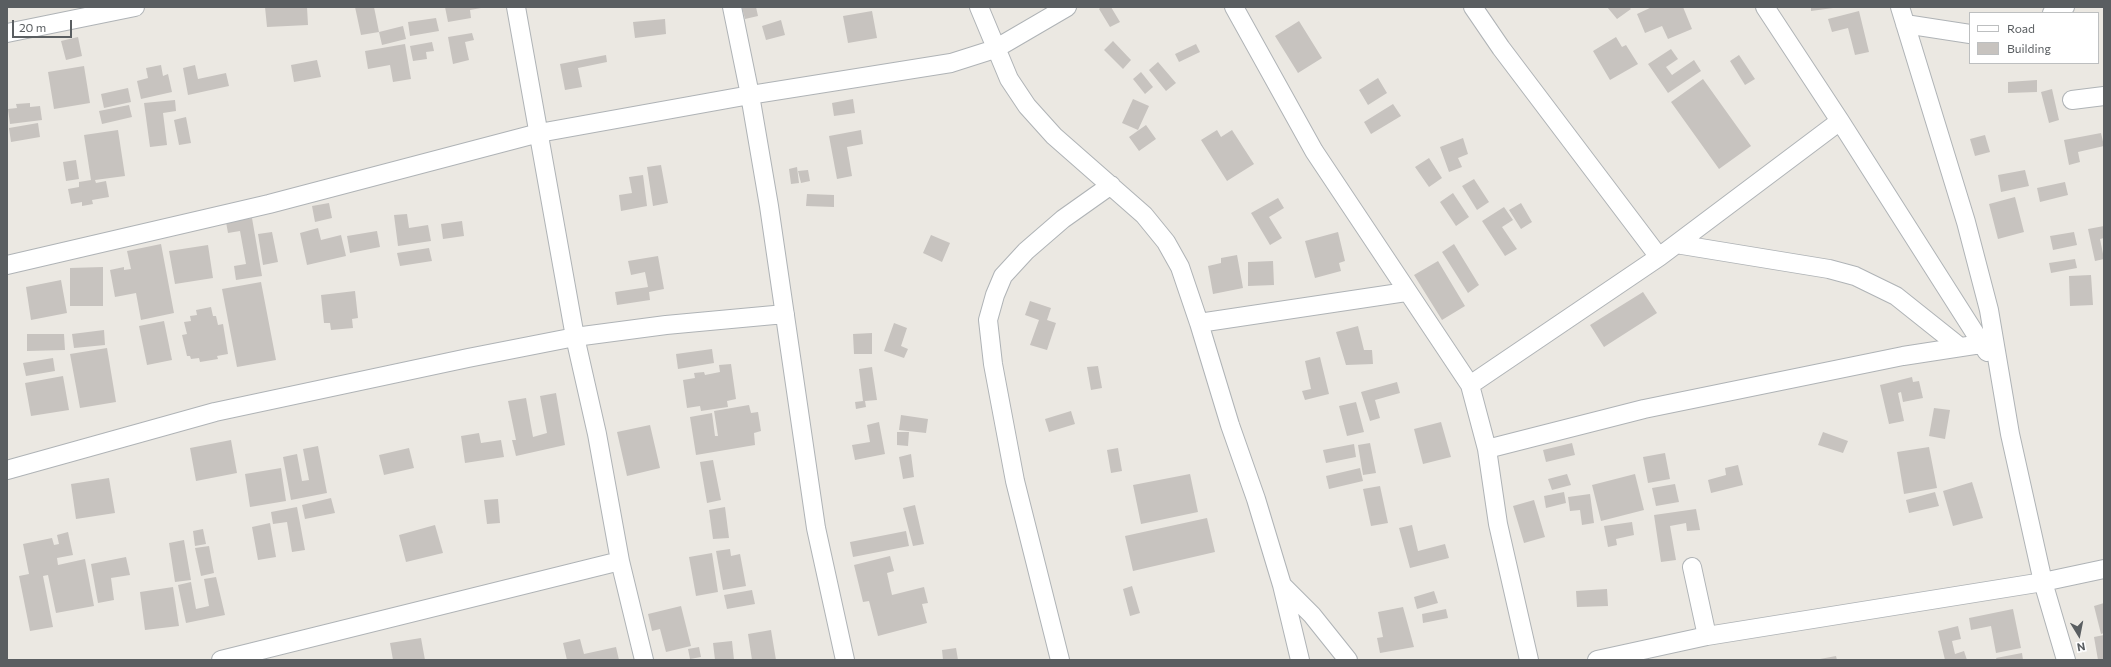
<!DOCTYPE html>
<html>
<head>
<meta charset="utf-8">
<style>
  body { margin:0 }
  #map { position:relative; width:2111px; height:667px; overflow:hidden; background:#ebe8e2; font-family:Commissioner,sans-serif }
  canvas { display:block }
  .frame { position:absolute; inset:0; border:8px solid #5a5e61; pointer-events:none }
  .legend { position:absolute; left:1969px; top:12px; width:130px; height:52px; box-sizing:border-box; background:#fff; border:1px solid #bdbfc0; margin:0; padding:5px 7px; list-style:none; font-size:12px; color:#5a5e61 }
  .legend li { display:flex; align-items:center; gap:8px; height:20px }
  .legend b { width:20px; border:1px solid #bdbfc0 }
  .north { position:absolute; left:2059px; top:615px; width:40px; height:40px; -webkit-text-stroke:3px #fff; paint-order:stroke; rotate:170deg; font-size:11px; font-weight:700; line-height:16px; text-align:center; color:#5a5e61 }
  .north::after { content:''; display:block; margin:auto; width:14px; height:18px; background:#5a5e61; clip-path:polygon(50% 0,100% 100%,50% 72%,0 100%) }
  .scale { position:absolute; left:12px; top:20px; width:60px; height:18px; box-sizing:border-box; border:2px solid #5a5e61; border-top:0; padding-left:5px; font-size:12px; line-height:14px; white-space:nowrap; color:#5a5e61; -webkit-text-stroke:3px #fff; paint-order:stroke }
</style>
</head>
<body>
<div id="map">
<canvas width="2111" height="667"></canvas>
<div class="frame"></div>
<ul class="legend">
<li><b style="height:5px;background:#fff"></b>Road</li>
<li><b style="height:11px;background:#c7c3bf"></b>Building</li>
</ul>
<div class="north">N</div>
<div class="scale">20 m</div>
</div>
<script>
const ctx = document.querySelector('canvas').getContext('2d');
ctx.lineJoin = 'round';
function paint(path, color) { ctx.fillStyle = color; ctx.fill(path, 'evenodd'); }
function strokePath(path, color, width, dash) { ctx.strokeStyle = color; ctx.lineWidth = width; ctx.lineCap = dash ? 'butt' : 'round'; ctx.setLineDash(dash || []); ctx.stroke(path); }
paint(new Path2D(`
  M265,7H307L308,25L267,27Z
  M355,7H374L379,32L361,35Z
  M445,7H481V8L470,10L471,18L448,22Z
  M742,7H756L758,16L745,19Z
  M1101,7H1111L1120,22L1110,27L1099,9Z
  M1607,7H1629L1631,9L1617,19Z
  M1652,7H1683L1692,29L1668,39L1662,26L1645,33L1637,14Z
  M1811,7H1833V8L1811,11Z
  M872,11L877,38L848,43L843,16Z
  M1859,11L1869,52L1855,55L1848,28L1832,32L1828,19Z
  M436,18L439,31L410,36L408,22Z
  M665,19L666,34L635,38L633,22Z
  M781,20L785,35L766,40L762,26Z
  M1299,21L1322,58L1298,73L1275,36Z
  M403,26L406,39L382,45L379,32Z
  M472,33L474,40L465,42L469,60L453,64L448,37Z
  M78,37L82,56L66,60L61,41Z
  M1616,37L1622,47L1626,45L1638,64L1610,80L1593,51Z
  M1113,41L1131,60L1123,69L1104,50Z
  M432,42L434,51L426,52L427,59L413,61L410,46Z
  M405,44L411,79L393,82L390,65L368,69L365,51Z
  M1196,44L1200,52L1179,62L1175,54Z
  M1671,49L1678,59L1666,67L1672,75L1694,60L1701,71L1668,93L1648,64Z
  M606,55L607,62L578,68L582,87L565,90L560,64Z
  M1739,55L1755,79L1745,85L1730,61Z
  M317,60L321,77L294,82L291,65Z
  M1158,62L1176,83L1166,91L1149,70Z
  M161,65L163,76L168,74L172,92L141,99L137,81L148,78L146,68Z
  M195,65L198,79L226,73L229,86L188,95L183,68Z
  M84,66L90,103L54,109L48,72Z
  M1141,72L1153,87L1145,94L1133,79Z
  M1378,78L1387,93L1368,105L1359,90Z
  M1703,79L1751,146L1719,169L1671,102Z
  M2037,80V92L2008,93V82Z
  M128,88L131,102L104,108L101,94Z
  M2052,89L2059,120L2049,123L2041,92Z
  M853,99L855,113L834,116L832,103Z
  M1133,99L1149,106L1138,130L1122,123Z
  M175,100L176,111L163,113L167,145L150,147L144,103Z
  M30,103V107L40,106L42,120L10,124L8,109L17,108L16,104Z
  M1393,104L1401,116L1371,134L1364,122Z
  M129,105L132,117L102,124L99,111Z
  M186,117L191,143L179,145L174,120Z
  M38,123L40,137L11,142L9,128Z
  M1146,125L1156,139L1139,151L1129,137Z
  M118,130L125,176L95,180L96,183L106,181L109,197L92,200L93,204L82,206V202L71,204L68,189L79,187V182L91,180L84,135Z
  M861,130L863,144L847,147L852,176L837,179L829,136Z
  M1217,130L1221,137L1232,130L1254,164L1227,181L1201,140Z
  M2101,133L2104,146L2078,152L2080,162L2069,165L2064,140Z
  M1985,135L1990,152L1975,156L1970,139Z
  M1463,138L1468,154L1458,158L1462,167L1449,172L1440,147Z
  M1429,158L1442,178L1429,187L1415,167Z
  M76,160L79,179L66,181L63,162Z
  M661,165L668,203L653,206L647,167Z
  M797,167L799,183L791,184L789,169Z
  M808,170L810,181L801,183L798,171Z
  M2025,170L2029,186L2001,192L1998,175Z
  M643,175L647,206L621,211L619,195L632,193L629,177Z
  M1474,179L1489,202L1477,210L1462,186Z
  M2065,182L2068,195L2040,202L2037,188Z
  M1453,193L1469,217L1456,226L1440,202Z
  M807,194L834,195V207L806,206Z
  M2015,197L2024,232L1998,239L1989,204Z
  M1278,198L1284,208L1269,217L1282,238L1270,245L1251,213Z
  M329,203L332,218L315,222L312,206Z
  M1521,203L1532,222L1521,229L1509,210Z
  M1504,207L1513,220L1502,227L1517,249L1505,256L1482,221Z
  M407,214L409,228L428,225L431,241L398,246L394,215Z
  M252,218L262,276L236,280L234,266L246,264L240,231L228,233L226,222Z
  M462,221L464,236L443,239L441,224Z
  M2104,226V238L2100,239L2104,259L2095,261L2088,229Z
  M318,228L321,240L341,235L346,256L307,265L300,233Z
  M377,231L380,247L350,253L347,236Z
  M272,232L278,262L263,265L258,234Z
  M1338,232L1345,261L1339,263L1341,271L1315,278L1305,241Z
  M2074,232L2077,245L2053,250L2050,236Z
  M931,235L950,243L942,262L923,253Z
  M161,244L174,313L141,320L136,293L115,297L110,270L124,267V270L131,269L127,251Z
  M1454,244L1479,285L1468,293L1442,252Z
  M208,245L213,278L175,284L169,251Z
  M429,248L432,261L400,266L397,253Z
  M1237,255L1243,288L1213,294L1208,266L1221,263V258Z
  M658,256L664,289L649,292L650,300L617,305L615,292L648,287L645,272L631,275L628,261Z
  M2075,259L2077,268L2051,273L2049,263Z
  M1273,261L1274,285L1248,286V262Z
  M1438,261L1465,306L1442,320L1414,275Z
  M103,267V306H70V268Z
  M2091,275L2093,305L2070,306L2069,276Z
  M61,280L67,313L31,320L26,287Z
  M261,282L276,360L237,367L222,289Z
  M355,291L358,318L352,319L353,328L331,330L330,323H324L321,295Z
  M1643,292L1657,313L1604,347L1590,325Z
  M1030,301L1051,308L1047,320L1056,323L1047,350L1030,345L1039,320L1025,315Z
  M211,307L213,316H216L218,325L223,324L228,354L217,356L218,359L200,362L199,358L191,359L190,356H187L182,335L187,334L184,322L191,321L190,316L197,315L196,310Z
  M164,321L172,360L147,365L139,326Z
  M894,323L907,328L901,346L908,349L904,358L884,351Z
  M1358,326L1364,350H1372L1373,364L1346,365L1336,332Z
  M104,330L105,345L74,348L72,334Z
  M872,333V354H854L853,334Z
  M27,334H64L65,350L27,351Z
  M107,348L116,402L80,408L70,354Z
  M712,349L714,363L678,369L676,354Z
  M1320,357L1329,394L1305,400L1302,391L1311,389L1305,361Z
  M53,358L55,371L26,376L23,363Z
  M731,364L736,399L727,401L728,407L701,411L700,406L687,408L683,380L695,378L694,373L704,372L705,375L720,372L719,365Z
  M1098,366L1102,388L1091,390L1087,367Z
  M872,367L877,400L865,401L866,407L856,409L855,402L863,401L859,369Z
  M63,376L69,410L31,416L25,383Z
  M1912,377L1913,382L1919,381L1923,398L1903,402L1901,392L1898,393L1904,421L1889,424L1880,385Z
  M1397,382L1400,393L1375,400L1380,418L1370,421L1361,392Z
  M556,393L565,445L516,456L512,440H516L508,401L526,398L533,437L547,433L540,396Z
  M1356,402L1364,432L1347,436L1339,406Z
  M749,405L751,413L758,412L761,431L754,433L755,445L696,455L690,417L712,413L715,436H718L714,411Z
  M1934,408L1950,410L1945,439L1929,436Z
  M1071,411L1075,424L1049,432L1045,419Z
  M901,415L928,419L926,433L899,430Z
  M879,422L885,454L855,460L852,445L870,442L867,425Z
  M1441,422L1451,457L1423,464L1414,429Z
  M650,425L660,468L627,476L617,432Z
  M897,432H909L908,446L897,445Z
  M1823,432L1848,441L1843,453L1818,445Z
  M479,433L481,443L501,440L504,457L465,463L461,436Z
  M231,440L237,473L196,481L190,448Z
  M1370,443L1376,473L1363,475L1358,445Z
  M1572,443L1575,455L1546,462L1543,450Z
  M1354,444L1356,457L1326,463L1323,450Z
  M318,446L327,493L291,500L283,457L297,454L302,481L309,480L303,449Z
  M1929,447L1937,488L1904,494L1897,452Z
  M409,448L414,468L384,475L379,455Z
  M1118,448L1122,471L1111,473L1107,450Z
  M1665,453L1670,479L1648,483L1643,457Z
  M911,454L914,477L903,479L899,457Z
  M713,460L721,500L707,503L700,462Z
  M1738,465L1743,485L1711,493L1708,480L1726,475L1725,468Z
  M281,468L286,501L250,507L245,474Z
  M1360,468L1363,481L1329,489L1326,476Z
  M1190,474L1198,512L1141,524L1133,485Z
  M1567,474L1571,485L1552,490L1548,479Z
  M1635,474L1644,510L1601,521L1592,485Z
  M109,478L115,513L76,519L71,484Z
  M1972,482L1983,518L1953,526L1943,491Z
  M1675,484L1679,502L1656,506L1652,488Z
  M1380,486L1388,523L1371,526L1363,489Z
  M1564,492L1566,503L1546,508L1544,496Z
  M1935,492L1939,506L1909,513L1906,500Z
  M1590,494L1594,523L1582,525L1580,510L1570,511L1568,497Z
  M331,498L335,513L305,519L302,505Z
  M498,499L500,523L487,524L484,500Z
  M1534,500L1545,537L1524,543L1513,506Z
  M915,505L924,544L913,546L903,508Z
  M297,507L305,550L292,552L287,522L273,524L271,512Z
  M725,507L729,538L713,539L709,510Z
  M1696,509L1700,530L1687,531L1686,523L1670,526L1676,560L1661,562L1654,515Z
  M1207,518L1215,552L1133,571L1125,536Z
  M1632,522L1634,535L1616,539L1617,545L1608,547L1604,526Z
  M270,523L276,557L258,560L252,527Z
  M435,525L443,553L406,562L399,535Z
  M1412,525L1418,551L1445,544L1449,558L1410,568L1399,528Z
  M203,529L206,544L195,546L193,531Z
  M906,531L909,546L853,557L850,542Z
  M68,532L73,555L57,558L58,565L85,559L94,606L56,613L48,575L43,576L53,627L30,631L19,576L29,574L23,544L52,538L54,545L59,544L57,535Z
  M184,540L191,580L175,582L169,543Z
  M209,546L214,573L201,576L195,548Z
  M730,549L731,556L740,554L746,586L723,590L716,551Z
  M712,553L718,592L696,596L689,557Z
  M890,556L894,571L887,573L892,595L924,587L928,603L922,604L927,623L878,636L869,601L863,602L854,565Z
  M126,557L130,575L111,578L114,600L98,603L91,564Z
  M216,577L225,615L186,623L178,585L191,582L196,609L209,606L204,579Z
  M1132,586L1140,613L1130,616L1123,589Z
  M173,587L179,626L145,630L140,592Z
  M1607,589L1608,606L1577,607L1576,591Z
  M752,590L755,604L727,609L724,595Z
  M1434,591L1438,603L1417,609L1414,597Z
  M2104,603V633L2101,634L2094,606Z
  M681,606L691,646L666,652L660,629L652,631L648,614Z
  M1403,607L1414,647L1380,653L1377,638L1383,637L1378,612Z
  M1446,609L1448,618L1423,623L1422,614Z
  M2013,609L2021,648L1996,653L1991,626L1971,630L1969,618Z
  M1958,626L1961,639L1952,641L1955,654L1964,651L1967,660H1945L1938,631Z
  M771,630L776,660H752L748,634Z
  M2104,635V660H2098L2094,637Z
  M421,638L425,660H393L390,643Z
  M580,639L584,654L616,647L619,660H567L563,643Z
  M732,641L734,660H715L713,643Z
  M699,647L701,657L690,659L688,649Z
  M956,648L958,660H943L942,650Z
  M2022,653L2023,660H1997L1996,658Z
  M1836,656L1837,660H1820V659Z`), '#c7c3bf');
const minor = new Path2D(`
  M516,7L575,337L597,434L620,561L644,660
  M732,7L750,95L769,206L816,528L845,660
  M979,7L1009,79L1027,106L1054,136L1144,215L1166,242L1180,267L1199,323L1230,425L1256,499L1282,585L1300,660
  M1234,7L1314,151L1470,385L1487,449L1498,524L1529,660
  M1473,7L1501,48L1659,257
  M1765,7L1840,121L1987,352
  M1900,7L1966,222L1989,310L2010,434L2043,582L2066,660
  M2052,13L2065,7
  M1905,24L1970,34
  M7,33L135,7
  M2072,100L2104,96
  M1676,244L1829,269L1855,276L1896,296L1960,347
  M7,265L269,204L539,133L750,95L951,63L995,49L1067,7
  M1199,323L1406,292
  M1470,385L1659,257L1840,121
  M1487,449L1644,409L1903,356L1981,344
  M7,470L215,412L468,358L575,337L666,325L785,314
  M1692,567L1707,636
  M1283,586L1312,615L1348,660
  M221,660L620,561
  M1060,660L1015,481L993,364L988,320L995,295L1003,276L1026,251L1063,219L1111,185
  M1597,660L1707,636L2043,582L2104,569`);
strokePath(minor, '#afb3b6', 20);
strokePath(minor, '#fff', 18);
</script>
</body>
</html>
